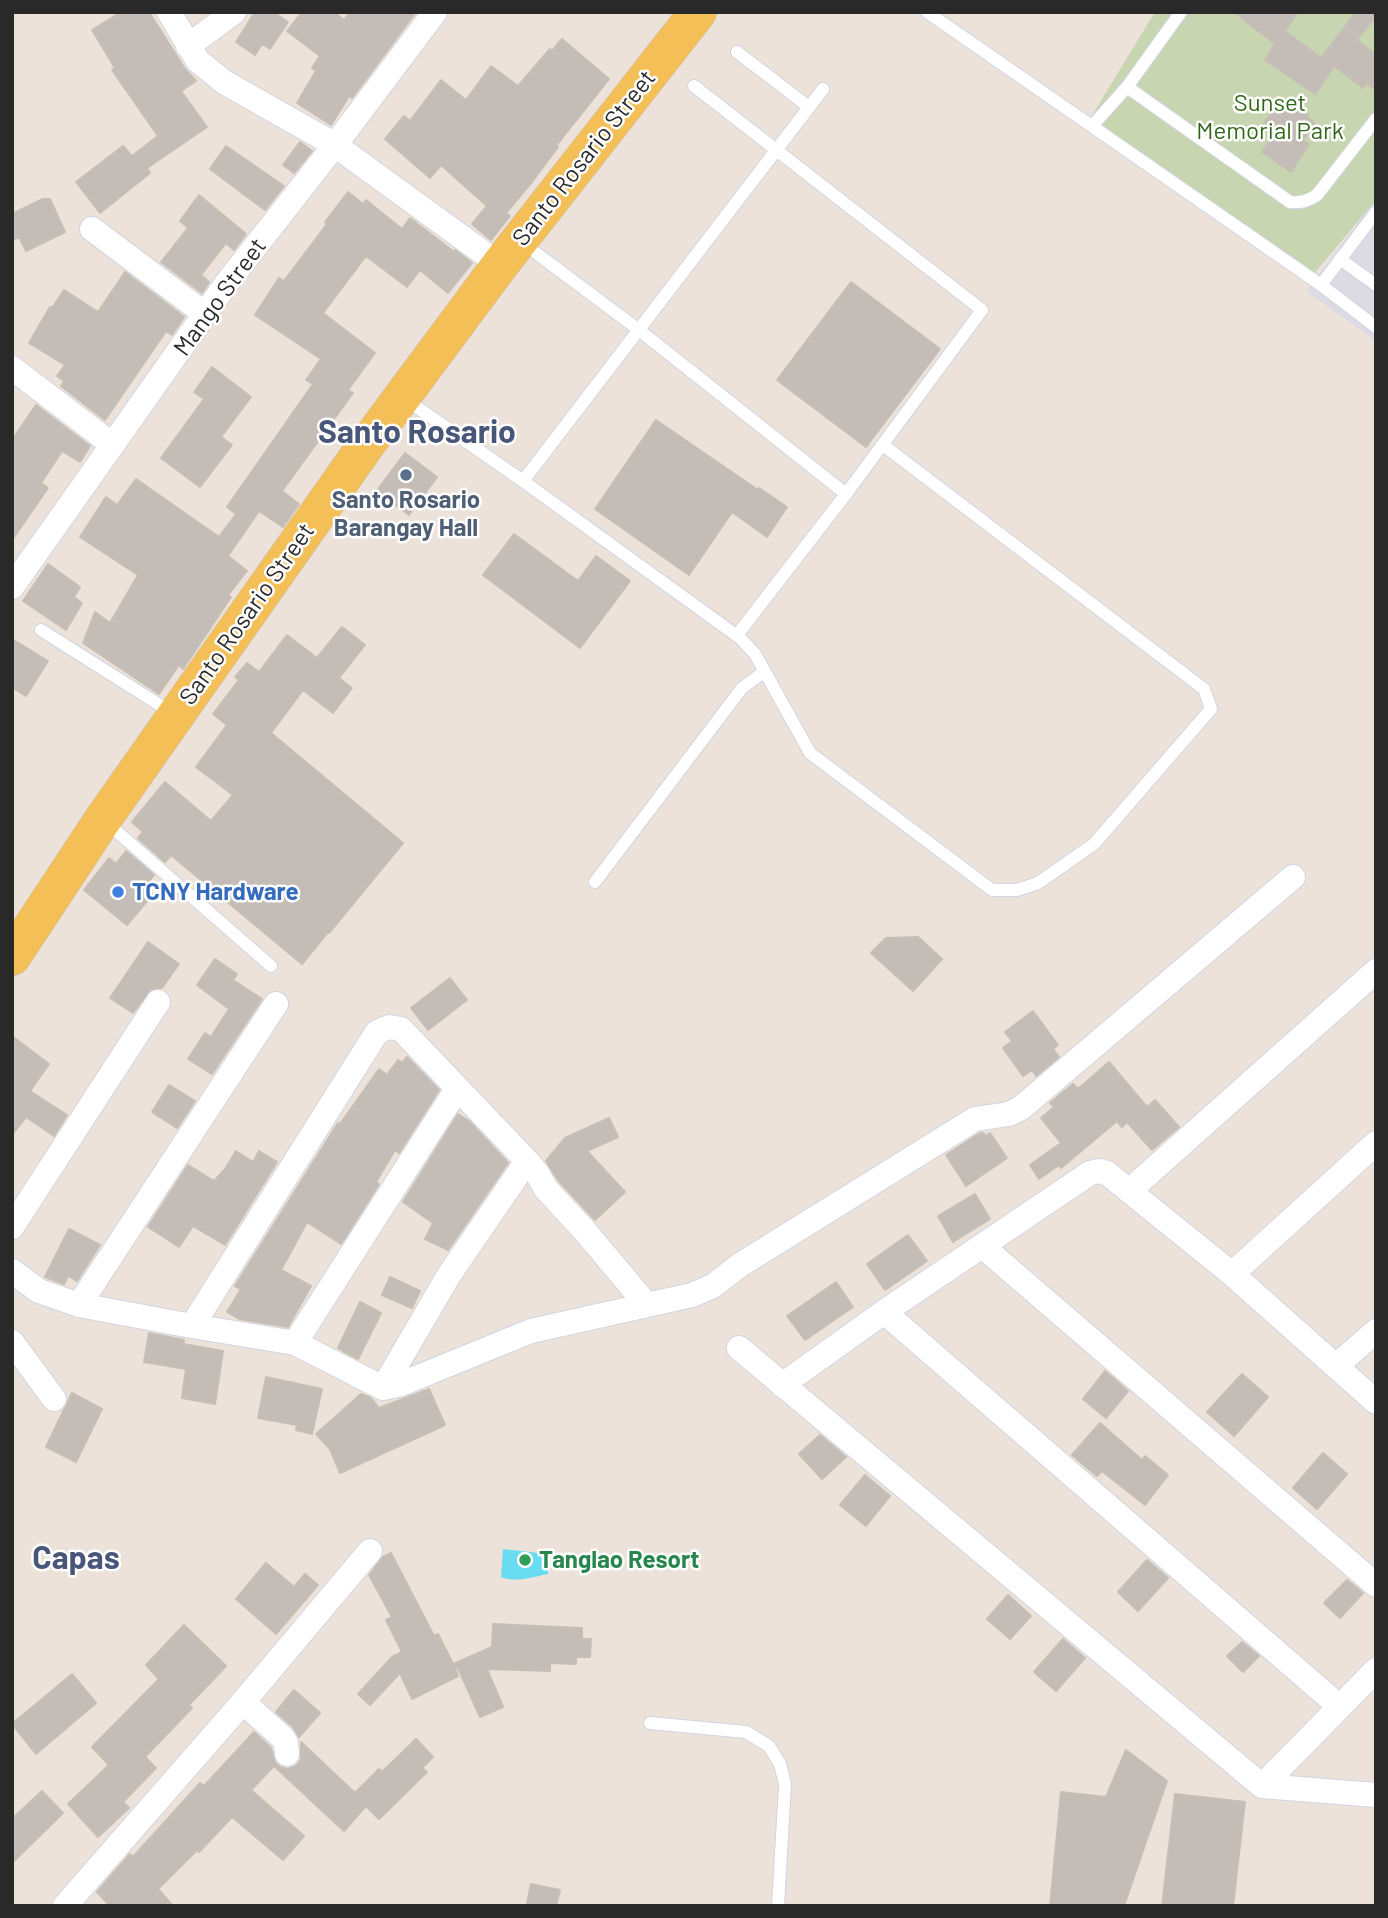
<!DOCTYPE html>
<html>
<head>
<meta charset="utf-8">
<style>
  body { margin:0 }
  #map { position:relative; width:1388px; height:1918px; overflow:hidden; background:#ece2da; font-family:Barlow,sans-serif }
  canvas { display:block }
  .frame { position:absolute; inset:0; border:14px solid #292929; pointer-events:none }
</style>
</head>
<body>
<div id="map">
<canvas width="1388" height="1918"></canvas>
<div class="frame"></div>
</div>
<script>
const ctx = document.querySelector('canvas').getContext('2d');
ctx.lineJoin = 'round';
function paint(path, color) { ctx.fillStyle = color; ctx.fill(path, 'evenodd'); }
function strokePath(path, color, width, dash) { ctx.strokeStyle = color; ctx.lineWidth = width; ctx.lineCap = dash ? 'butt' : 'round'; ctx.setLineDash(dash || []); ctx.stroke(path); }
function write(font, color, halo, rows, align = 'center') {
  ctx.font = font + ' Barlow,sans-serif'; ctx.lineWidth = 5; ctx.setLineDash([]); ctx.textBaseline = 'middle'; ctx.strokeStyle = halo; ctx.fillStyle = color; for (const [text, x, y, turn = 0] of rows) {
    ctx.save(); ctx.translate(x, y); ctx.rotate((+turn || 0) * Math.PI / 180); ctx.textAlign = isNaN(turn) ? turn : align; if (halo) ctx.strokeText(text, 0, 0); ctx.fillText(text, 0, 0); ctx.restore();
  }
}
paint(new Path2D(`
  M1376,199V341L1306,291Z`), '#dcdbe4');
paint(new Path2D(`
  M1155,12H1376V200L1312,276L1091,117Z`), '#c7d6b0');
paint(new Path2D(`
  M503,1549L548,1554V1574C532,1577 517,1583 501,1577Z`), '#69dcf2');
const building = new Path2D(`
  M121,12H149L185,69L196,81L181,91L207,127L147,168L150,173L100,213L76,182L123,146L132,156L158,136L112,70L115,68L92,30Z
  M255,12H273L288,22L270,49L262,44L255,55L236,42Z
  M302,12H334L344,20L350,12H416L352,98L349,96L331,125L297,103L316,71L312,68L320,56L287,31Z
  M1234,12H1298L1285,31L1321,58L1356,12H1376V16L1357,40L1376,55V90L1366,83L1363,88L1334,66L1315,94L1265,60L1275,44Z
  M562,39L609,79L556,146L558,147L532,182L506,213L510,216L491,240L472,224L487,206L441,165L430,178L385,139L404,116L410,121L441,80L466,100L491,66L518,86L550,49L552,51Z
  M1280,100L1308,114L1306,116L1315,123L1303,140L1309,144L1291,172L1262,152L1273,136L1261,128Z
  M300,142L312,151L294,173L283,165Z
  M226,146L284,186L265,210L210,169Z
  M348,192L363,204L366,200L402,229L410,218L454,252L455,250L472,263L448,293L420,270L407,287L366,256L323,313L375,353L348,390L353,393L282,491L299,504L283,527L259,511L228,556L247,571L228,595L231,597L183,669L179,665L159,694L83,643L95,612L110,623L138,575L80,537L106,497L117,505L136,479L219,537L236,514L227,507L313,384L306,380L321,359L255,315L279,278L284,281L327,224L325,222Z
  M199,195L246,234L234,250L226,243L201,275L209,282L202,293L161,262L188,228L180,221Z
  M43,199H50L65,232L26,251L19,237L12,241V214Z
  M125,272L184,317L172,335L166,331L105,420L61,386L64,381L57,376L65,365L29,343L50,307L52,308L64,290L98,312Z
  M851,282L940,349L866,447L777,380Z
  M212,367L251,397L221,437L232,445L200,487L161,458L204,399L194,392Z
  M36,405L90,446L80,462L62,451L41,483L48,488L12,540V440Z
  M656,420L758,490L759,488L787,507L767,537L732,512L689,575L595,509Z
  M405,453L437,477L409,515L393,503L388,509L372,497Z
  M514,534L578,581L596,556L630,581L580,648L483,575Z
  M48,564L80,587L74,597L82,603L66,630L23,601Z
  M342,627L365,645L339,678L352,688L333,713L303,690L271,733L403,843L329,933L328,932L302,964L171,855L165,862L138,838L143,832L132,822L165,782L211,821L233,795L196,767L227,725L213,714L239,680L235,677L247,663L259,672L287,635L317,658Z
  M12,639L48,661L26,696L12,687Z
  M126,851L154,875L144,887L153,894L127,925L84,890L109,858L116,864Z
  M918,937L942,959L913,991L871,953L886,938Z
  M148,942L179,964L162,988L151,989L133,1013L110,998Z
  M215,959L237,974L233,980L262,999L212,1074L188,1059L205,1033L211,1037L229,1009L197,985Z
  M450,978L467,1000L428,1030L411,1008Z
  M1033,1011L1058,1045L1053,1049L1059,1057L1036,1076L1032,1070L1023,1076L1003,1048L1012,1041L1005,1032Z
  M12,1036L49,1064L30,1091L67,1115L54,1136L26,1117L12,1135Z
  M407,1057L439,1090L399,1153L395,1150L376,1182L379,1184L341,1244L307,1222L281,1270L311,1286L288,1327L239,1319L227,1312L241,1289L235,1286L338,1123L340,1124L379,1069L387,1075L398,1060L402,1063Z
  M1109,1062L1147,1107L1155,1100L1179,1127L1152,1150L1127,1122L1122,1127L1117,1121L1061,1168L1059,1165L1039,1179L1030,1165L1061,1143L1041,1118L1054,1107L1050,1103L1073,1084L1078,1089Z
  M169,1085L195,1101L177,1128L152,1112Z
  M458,1114L469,1121L508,1163L448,1250L425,1239L433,1223L403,1202Z
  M609,1118L618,1137L587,1151L625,1192L595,1220L558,1180L546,1161L565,1138Z
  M980,1133H983L986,1136L990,1133L1007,1158L966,1186L946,1155Z
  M236,1151L253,1162L259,1151L277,1162L225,1245L193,1226L179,1247L148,1227L188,1165L214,1181L225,1169Z
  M975,1194L990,1219L953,1242L938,1216Z
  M69,1229L100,1245L77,1281L68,1276L64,1284L45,1277Z
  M908,1235L927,1261L885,1290L867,1264Z
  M390,1277L420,1291L412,1308L382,1295Z
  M836,1282L853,1307L805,1340L787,1316Z
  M360,1302L381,1313L358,1359L338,1348Z
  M149,1333L184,1340L183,1344L223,1351L215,1404L182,1398L186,1369L144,1362Z
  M1105,1371L1128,1391L1106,1418L1083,1399Z
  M1242,1374L1268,1397L1234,1436L1207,1412Z
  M266,1377L322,1389L312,1434L296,1430L297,1425L258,1418Z
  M429,1389L445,1425L340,1473L330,1449L316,1434L361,1394L371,1398L379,1408Z
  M72,1393L102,1409L76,1462L46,1447Z
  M1100,1423L1142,1460L1145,1456L1168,1475L1145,1505L1102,1471L1097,1476L1072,1455Z
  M820,1435L846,1457L822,1479L799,1454Z
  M1323,1453L1347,1474L1317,1509L1293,1488Z
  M865,1475L890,1496L866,1526L840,1505Z
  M391,1553L434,1636L438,1634L453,1664L492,1647L493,1624L582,1628V1639H591L590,1657H576V1664L550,1663V1671L487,1669L503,1707L480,1717L458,1668H455L458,1676L412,1699L400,1673L370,1705L358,1694L392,1657L402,1652L386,1620L392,1617L369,1575L383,1557Z
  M1147,1560L1168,1578L1138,1611L1118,1592Z
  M266,1563L294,1587L305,1574L318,1585L276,1634L236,1599Z
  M1347,1580L1363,1593L1340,1618L1324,1603Z
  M1008,1595L1031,1616L1010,1639L987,1619Z
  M184,1625L226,1666L189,1705L192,1708L145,1757L156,1768L123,1802L129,1808L98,1837L68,1804L109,1765L92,1747L159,1679L146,1665Z
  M1063,1639L1085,1658L1056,1691L1034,1672Z
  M1242,1642L1259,1656L1243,1672L1227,1656Z
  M72,1674L96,1703L36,1754L12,1724Z
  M294,1690L320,1713L299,1737L293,1727L276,1712Z
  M254,1732L271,1748L275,1762L280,1767L288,1769L296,1766L301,1760V1742L355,1793L379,1769L382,1772L416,1739L433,1757L422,1768L427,1772L379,1819L366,1806L344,1831L274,1766L251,1790L304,1836L283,1860L232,1817L199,1852L197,1850L158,1889L173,1906H110L97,1892L130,1854L133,1857L200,1783L204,1786Z
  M1126,1750L1167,1781L1124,1906H1050L1061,1792L1106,1797Z
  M42,1791L63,1813L12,1863V1819Z
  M1175,1794L1245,1802L1233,1906H1162Z
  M531,1884L560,1890L556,1906H538L527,1903Z`);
paint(building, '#c4bcb7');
strokePath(building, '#c7beb4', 2);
const service = new Path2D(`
  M927,12L1321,285L1376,327
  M737,52L809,107
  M1127,87L1290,202C1301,203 1308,201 1317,195L1376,119
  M1092,126L1127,87L1181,12
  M520,241L639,330L846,494L982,310L694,86
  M1340,259L1376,285
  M1321,285L1376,212
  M405,399L523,481L740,638L755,654L810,753L992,890H1017L1038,883L1094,844L1211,709L1204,689L883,445
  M523,481L823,89
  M41,630L174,714
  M737,635L846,494
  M106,822L271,966
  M595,882L742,688L764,672
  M650,1723L746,1732L769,1746L780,1764L785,1784L778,1906`);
const minor = new Path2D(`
  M169,12L198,61L224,82L335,145L500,265
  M188,46L234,12
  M92,229L205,314
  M12,368L113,445
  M12,587L226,284L335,145L435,12
  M1129,1191L1376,971
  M12,1227L158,1002
  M982,1246L1376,1585
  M12,1271L39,1291L79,1305L192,1326L295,1343L383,1388L401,1384L531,1331L692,1295L713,1286L740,1265L975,1119L1009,1114L1021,1108L1293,877
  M1232,1274L1376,1143
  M79,1305L276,1004
  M884,1312L1340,1707
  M192,1326L377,1032L389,1027L401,1029L527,1161L537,1173L546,1189L584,1230L647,1305
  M12,1342L54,1399
  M295,1343L457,1089
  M739,1348L1262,1786L1376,1795
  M1336,1366L1376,1331
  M782,1385L884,1312L1090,1173L1099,1171L1107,1173L1232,1274L1376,1402
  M383,1388L449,1275L527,1161
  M243,1702L283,1738L286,1743L287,1754
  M1262,1786L1376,1670
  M65,1906L243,1702L370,1551`);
const primary = new Path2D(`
  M12,957L103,819L364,448L500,265L698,12`);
strokePath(service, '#cfd5e2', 14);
strokePath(minor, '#cfd5e2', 26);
strokePath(primary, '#c3c3c3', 38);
strokePath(service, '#fff', 12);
strokePath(minor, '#fff', 24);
strokePath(primary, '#f4bf56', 37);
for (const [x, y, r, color] of [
  [406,475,7,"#5c6f8a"],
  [118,892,7,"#3f7fe0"],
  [525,1560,7,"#2e9e5b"]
]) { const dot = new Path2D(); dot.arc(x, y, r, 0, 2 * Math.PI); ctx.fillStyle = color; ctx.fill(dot); strokePath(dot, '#fff', 2.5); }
write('24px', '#306717', '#fff', [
  ["Sunset",1270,103],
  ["Memorial Park",1270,131]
]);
write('24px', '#292929', '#fff', [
  ["Santo Rosario Street",584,158,-52],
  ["Mango Street",220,297,-54],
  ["Santo Rosario Street",247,614,-55]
]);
write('bold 24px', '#4e5e75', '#fff', [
  ["Santo Rosario",406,500],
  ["Barangay Hall",406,528]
]);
write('bold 24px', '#366cbe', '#fff', [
  ["TCNY Hardware",132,892]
], 'left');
write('bold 24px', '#27864d', '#fff', [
  ["Tanglao Resort",539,1560]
], 'left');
write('bold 32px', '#48567a', '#fff', [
  ["Santo Rosario",417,432],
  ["Capas",76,1558]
]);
</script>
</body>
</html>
